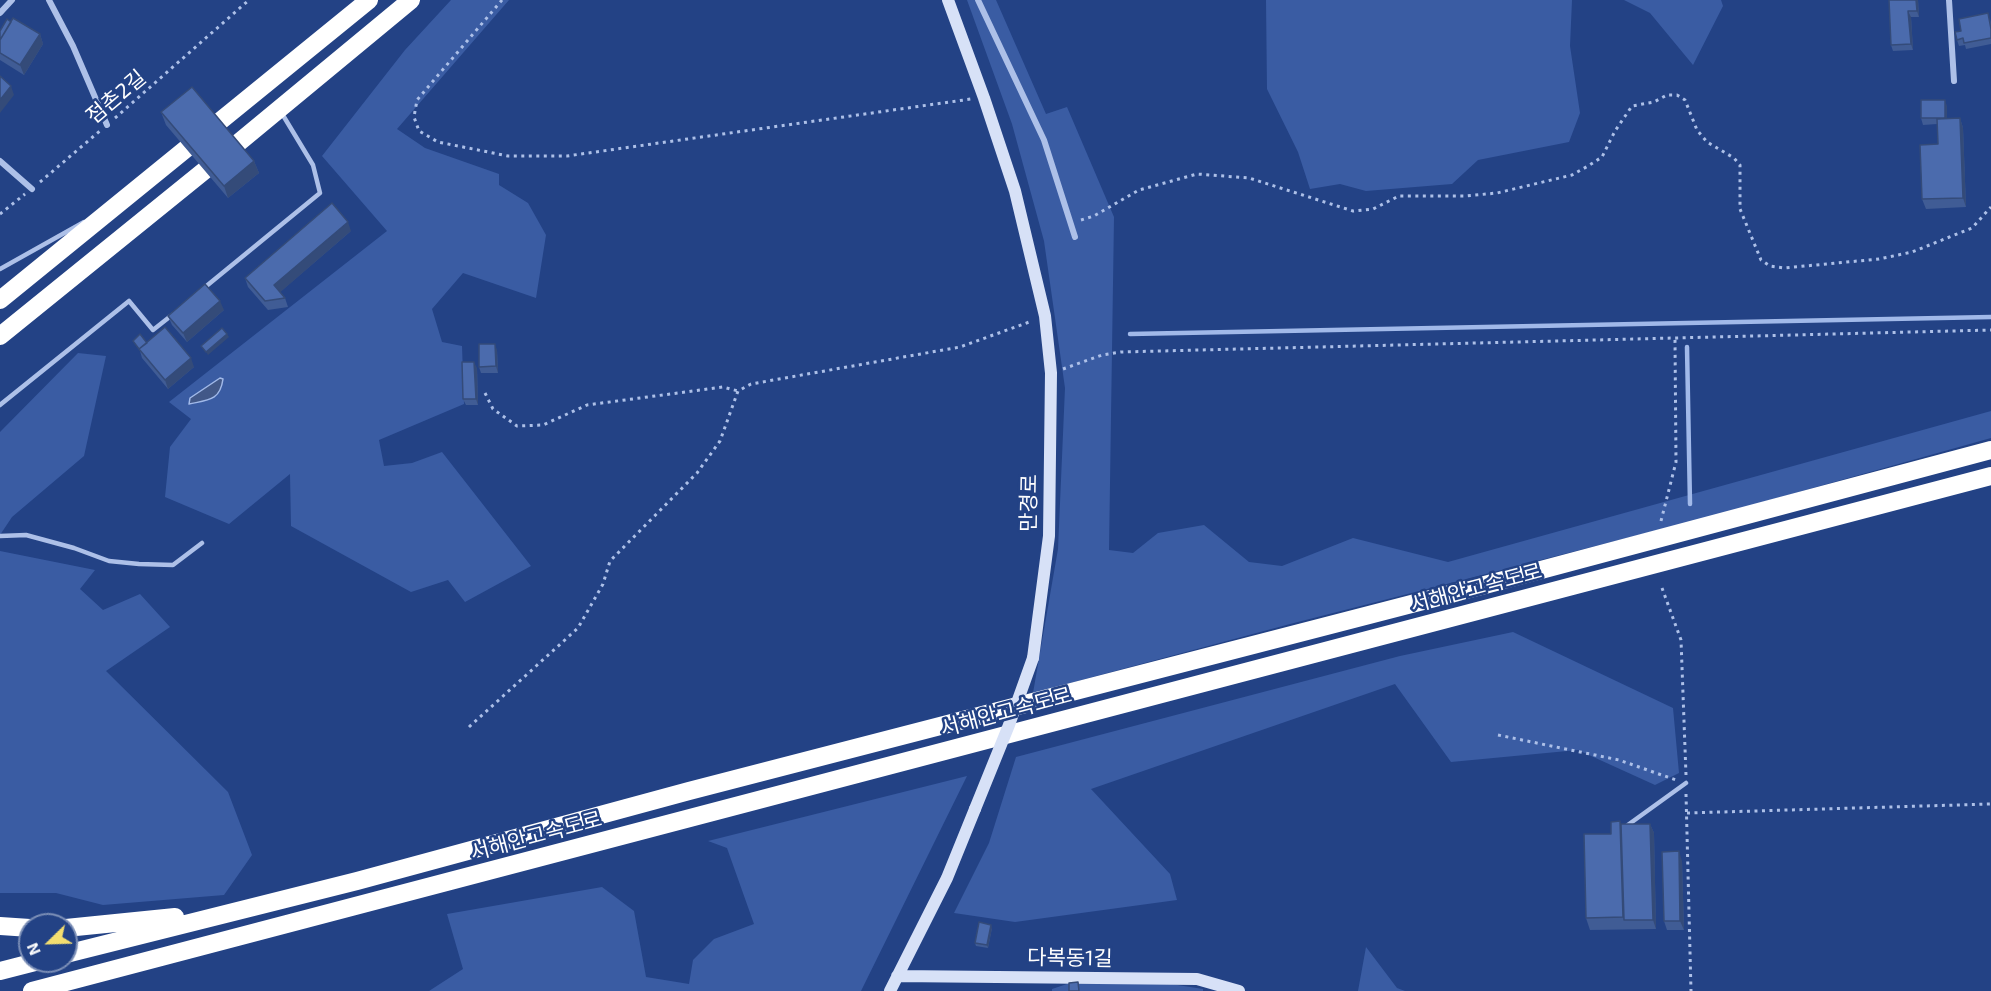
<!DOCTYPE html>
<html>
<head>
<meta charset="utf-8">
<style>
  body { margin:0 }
  #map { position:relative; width:1991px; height:991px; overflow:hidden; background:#234285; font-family:"Exo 2",sans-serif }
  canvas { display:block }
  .north { position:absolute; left:18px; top:913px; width:60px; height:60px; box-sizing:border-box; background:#234285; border:2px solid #7b8eb6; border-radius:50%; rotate:247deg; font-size:16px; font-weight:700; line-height:24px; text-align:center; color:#fff }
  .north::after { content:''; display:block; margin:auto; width:21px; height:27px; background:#f3de70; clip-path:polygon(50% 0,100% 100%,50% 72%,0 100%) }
</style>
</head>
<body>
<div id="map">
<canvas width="1991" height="991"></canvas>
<div class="north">N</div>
</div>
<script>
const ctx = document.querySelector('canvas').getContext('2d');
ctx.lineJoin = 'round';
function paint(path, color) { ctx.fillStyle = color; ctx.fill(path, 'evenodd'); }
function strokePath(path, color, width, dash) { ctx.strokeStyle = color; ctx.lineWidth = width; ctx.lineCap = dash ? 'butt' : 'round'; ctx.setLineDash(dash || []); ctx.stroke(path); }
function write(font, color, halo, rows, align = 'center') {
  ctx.font = font + ' "Exo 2","Noto Sans KR",sans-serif'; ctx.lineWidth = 5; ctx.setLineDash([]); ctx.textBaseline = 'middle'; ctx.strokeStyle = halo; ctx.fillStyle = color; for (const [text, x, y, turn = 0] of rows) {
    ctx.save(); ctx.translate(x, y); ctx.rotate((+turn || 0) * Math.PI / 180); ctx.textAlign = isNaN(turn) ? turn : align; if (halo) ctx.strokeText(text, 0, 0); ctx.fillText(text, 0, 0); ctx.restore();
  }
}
paint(new Path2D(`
  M451,0H509L397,129L425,148L499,174V185L528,203L546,235L536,298L463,273L432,309L442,342L462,346L464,404L379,440L384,466L412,463L442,452L531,566L465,602L448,580L411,592L291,526L290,474L229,524L165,497L170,447L191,419L169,402L387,231L322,156L405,50Z
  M967,0H996L1046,114L1067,107L1114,217L1109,550L1133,553L1158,533L1204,525L1249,562L1282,566L1353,538L1448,562L1991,411V438L1713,516L1290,624L1033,693L1058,549L1065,388L1044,241L1012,124Z
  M1266,0H1572L1570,46L1580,113L1569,142L1478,160L1452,184L1366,191L1340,184L1310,189L1298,152L1267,89Z
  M1624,0H1721L1723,6L1693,65L1650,13Z
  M78,353L106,356L84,456L12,517L0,535V432Z
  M0,551L95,570L80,589L103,610L140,594L170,627L106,671L228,792L252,855L224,895L103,905L56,893H0Z
  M1513,632L1673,708L1679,773L1655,785L1578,750L1451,762L1395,684L1091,789L1170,874L1177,900L1015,922L954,913L989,843L1016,757L1400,656Z
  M967,776L861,991H429L463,969L447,914L602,887L634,911L646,977L689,984L693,960L714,939L754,924L727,848L708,841Z
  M1366,947L1397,988L1405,991H1358Z
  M1067,984H1171L1203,989V991H1052V989Z`), '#3a5ca3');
const water = new Path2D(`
  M220,378L223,379C220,401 208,400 189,404L190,398Z`);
paint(water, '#425888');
strokePath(water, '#a1b9e9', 1.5);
strokePath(new Path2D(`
  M1130,334C1417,327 1704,324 1991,317
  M1687,347L1690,504`), '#a1b9e9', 4.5);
strokePath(new Path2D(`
  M502,0L417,100L414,117L419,131L438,142L508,156H567L971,99
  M115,118L249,0
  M40,182L101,130
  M0,214L25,194
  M1081,220L1094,216L1139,190L1197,174L1249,178L1353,211L1373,209L1399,196H1466L1497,193L1572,175L1588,166L1602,157L1615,131L1632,106L1654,102L1667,95H1677L1685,100L1697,130L1707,142L1734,158L1740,165V209L1761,260L1770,266L1784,268L1879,259L1912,252L1972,228L1991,207
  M1063,369L1102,355L1121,352L1991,330
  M485,393L493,409L517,426L543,425L587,405L723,387L738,391
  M1661,521L1676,462L1675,339
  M1662,588L1681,640L1686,775
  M469,727L578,628L603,584L610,561L697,473L720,441L738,391L751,384L960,347L1032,321
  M1498,735L1619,760L1676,780
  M1686,794L1691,991
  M1687,813L1991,804`), '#adc0e8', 3, [3, 4.5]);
strokePath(new Path2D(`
  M0,269L84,222
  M204,288L320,193L313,165L281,112
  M0,405L129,301L153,330L172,315
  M0,536L26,535L74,548L109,561L139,564L173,565L202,543
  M1625,827L1686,783`), '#adc0e8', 4.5);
strokePath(new Path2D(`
  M49,0L73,46L107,125
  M978,0L1044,140L1075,237
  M1949,0L1954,81
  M0,13L12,0
  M0,161L32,189`), '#adc0e8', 6);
strokePath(new Path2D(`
  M948,0L984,98L1015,191L1045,316L1051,373L1049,536L1033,658
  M897,976L1197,979L1239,991
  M890,991L947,878L975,809`), '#d7e1f7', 12);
strokePath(new Path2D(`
  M0,300L369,0
  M0,336L220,158L411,0
  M0,926L30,928
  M66,928L175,917
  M66,954L357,881L689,791L1481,586L1991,450
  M0,971L39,961
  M32,991L1991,476`), '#fff', 18);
strokePath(new Path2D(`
  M975,809L1009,725L1033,658`), '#d7e1f7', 12);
paint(new Path2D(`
  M1889,0H1918L1919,17H1911L1913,50L1893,51L1891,45Z
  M1990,19L1991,24V44L1966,49L1965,45L1959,46L1957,40L1961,31Z
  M11,22L40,34L43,44L24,75L0,60V31Z
  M1947,106V119L1960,118L1963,128L1966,207L1926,209L1922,199L1938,144L1937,124L1923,125L1921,118Z
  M161,112L254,161L259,173L228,198L166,125Z
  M351,231L280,292L285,298L288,307L268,310L248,287L245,278Z
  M224,310L187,342L172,325L168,316Z
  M133,341L147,343L194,367L168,389L142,358L140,351Z
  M497,350L498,373H481L479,367Z
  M477,368L478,405H466L463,399Z
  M1621,824H1650L1654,833L1656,929L1590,930L1586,918L1611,834Z
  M1682,861L1684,930H1667L1664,921Z
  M992,928L988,948L976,946L975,943Z`), '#405c95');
paint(new Path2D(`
  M1916,0H1918L1919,17L1917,11Z
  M1908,11L1911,17L1913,50L1911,44Z
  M40,34L43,44L24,75L20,65Z
  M11,86L14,95L0,113V100Z
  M1945,100L1947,106V124L1945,118Z
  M1960,118L1963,128L1966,207L1963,198Z
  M254,161L259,173L228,198L224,186Z
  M348,222L351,231L277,295L274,285Z
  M220,301L224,310L187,342L183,333Z
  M227,334L229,337L208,355L206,352Z
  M495,344L497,350L498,373L496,366Z
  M191,358L194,367L168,389L165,380Z
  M474,362L477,368L478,405L476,399Z
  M1650,824L1654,833L1656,929L1653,920Z
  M1679,851L1682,861L1684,930L1680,921Z
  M991,925L992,928L988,948L987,945Z`), '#344b79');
const building = new Path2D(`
  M1889,0H1916L1917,11H1908L1911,44L1891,45Z
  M1988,13L1991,29V38L1964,43L1963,38L1957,40L1955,32L1961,31L1959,19Z
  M13,18L40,34L20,65L0,53V40Z
  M7,19L11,22L0,40V31Z
  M0,76L11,86L0,100Z
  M192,87L254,161L224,186L161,112Z
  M1921,100H1945V118H1921Z
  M1960,118L1963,198L1922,199L1920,145L1938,144L1937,119Z
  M332,203L348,222L274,285L285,298L265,301L245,278Z
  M205,284L220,301L183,333L168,316Z
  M165,327L191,358L165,380L139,349Z
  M222,328L227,334L206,352L201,346Z
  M140,334L147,343L139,349L133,341Z
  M479,344H495L496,366L479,367Z
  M462,362H474L476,399H463Z
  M1620,821L1623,917L1586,918L1584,834H1611V822Z
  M1621,824H1650L1653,920H1624Z
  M1679,851L1680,921H1664L1662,852Z
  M979,922L991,925L987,945L975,943Z
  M1078,982L1079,991H1069V983Z`);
paint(building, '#4b6bad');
strokePath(building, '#344b79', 1.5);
write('21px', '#fff', '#234285', [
  ["점촌2길",116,97,-40],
  ["만경로",1029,503,-89],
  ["서해안고속도로",1476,588,-15],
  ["서해안고속도로",1006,712,-15],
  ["서해안고속도로",536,836,-15],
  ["다복동1길",1070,958,1]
]);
</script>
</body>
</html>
